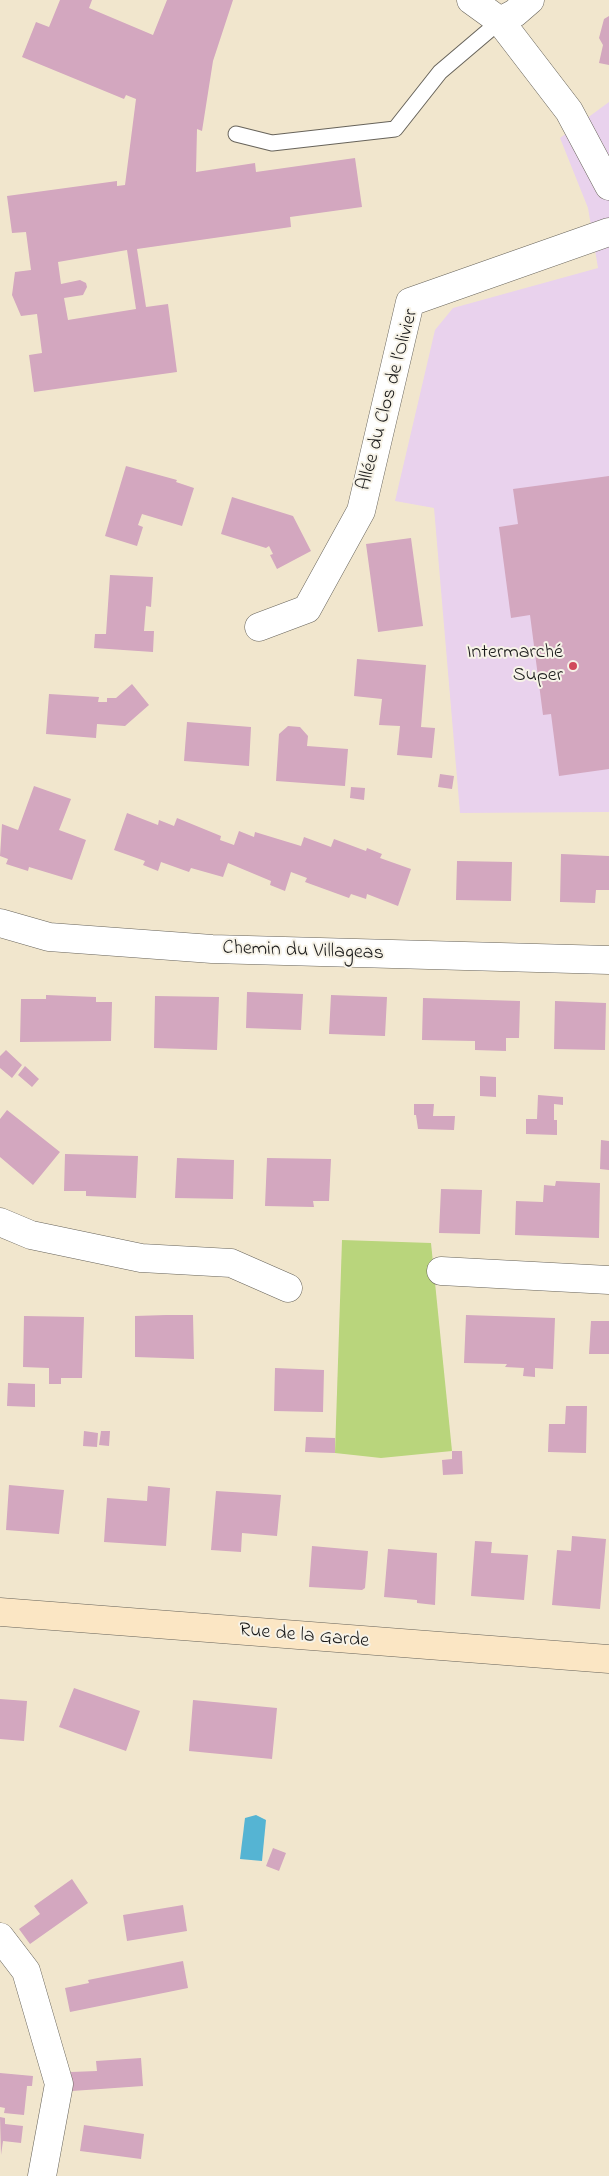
<!DOCTYPE html>
<html>
<head>
<meta charset="utf-8">
<style>
  body { margin:0 }
  canvas { display:block; background:#f1e6cd }
</style>
</head>
<body>
<canvas width="609" height="2176"></canvas>
<script>
const ctx = document.querySelector('canvas').getContext('2d');
ctx.lineJoin = 'round';
function paint(path, color) { ctx.fillStyle = color; ctx.fill(path, 'evenodd'); }
function strokePath(path, color, width, dash) { ctx.strokeStyle = color; ctx.lineWidth = width; ctx.lineCap = dash ? 'butt' : 'round'; ctx.setLineDash(dash || []); ctx.stroke(path); }
function write(font, color, halo, rows, align = 'center') {
  ctx.font = font + ' "Indie Flower",sans-serif'; ctx.lineWidth = 4; ctx.setLineDash([]); ctx.textBaseline = 'middle'; ctx.strokeStyle = halo; ctx.fillStyle = color; for (const [text, x, y, turn = 0] of rows) {
    ctx.save(); ctx.translate(x, y); ctx.rotate((+turn || 0) * Math.PI / 180); ctx.textAlign = isNaN(turn) ? turn : align; if (halo) ctx.strokeText(text, 0, 0); ctx.fillText(text, 0, 0); ctx.restore();
  }
}
paint(new Path2D(`
  M609,102V812L460,813L434,508L395,501L435,330L453,308L598,268L588,208L560,138Z`), '#e9d2ed');
paint(new Path2D(`
  M342,1240L431,1243L452,1451L381,1458L335,1453Z`), '#b9d57c');
paint(new Path2D(`
  M256,1815L266,1820L262,1861L240,1859L245,1818Z`), '#55b4d3');
paint(new Path2D(`
  M60,0H92L89,8L153,35L167,0H233L213,61L202,131L197,129L196,172L255,163L256,172L355,158L362,207L290,217L291,227L137,249L146,307L168,304L177,372L34,392L29,355L42,353L37,314L21,316L12,295L15,272L31,270L26,232L12,233L7,196L117,181V186L125,185L136,99L126,95L124,99L22,57L36,22L49,27ZM127,250L136,309L68,320L64,298L83,295L87,287L86,283L80,280L61,284L58,262Z
  M609,16V65L599,63L603,45L599,38L604,19Z
  M126,466L177,480L176,482L194,488L182,526L142,514L138,525L143,527L137,546L105,536Z
  M609,476V769L559,776L551,714L543,715L530,615L511,618L499,527L518,524L513,489Z
  M232,497L293,516L311,551L277,569L270,555L273,554L269,546L266,548L221,534Z
  M411,538L423,626L378,632L366,544Z
  M110,575L153,577L151,607L146,606L144,631H154L153,652L94,648L95,634H106Z
  M357,659L426,665L421,727L435,728L432,758L397,755L400,726L379,725L382,699L354,696Z
  M132,684L149,705L125,726L97,724L96,738L46,734L49,694L99,697L98,702H107V698H116Z
  M187,722L251,727L249,766L184,761Z
  M288,726L300,727L308,736L307,746L348,749L345,786L276,781L279,734Z
  M440,774L454,776L452,789L438,787Z
  M34,786L71,799L59,830L86,840L72,880L29,867L28,871L6,864L8,859L0,856L2,824L18,830Z
  M351,787L365,788L364,800L350,798Z
  M127,813L158,825L159,820L174,826L177,818L221,836L220,840L234,845L239,831L254,837L255,832L301,846L304,837L331,847L334,839L366,851L367,848L382,854L380,858L411,869L398,906L367,894L366,899L351,894L349,898L305,882L307,878L291,872L285,891L270,885L271,881L228,863L223,877L191,868L189,872L161,862L158,871L143,865L145,861L114,850Z
  M561,854L609,856V890H596L595,903L560,902Z
  M457,861L512,862L511,901L456,900Z
  M247,992L303,994L301,1030L246,1028Z
  M46,995L96,997V1002H112L111,1041L20,1042L21,999H46Z
  M331,995L387,997L385,1036L329,1034Z
  M155,996L219,997L217,1050L154,1048Z
  M423,998L520,1001L519,1038H506V1051L475,1050V1041L422,1040Z
  M555,1001L606,1003L605,1050L554,1049Z
  M6,1050L22,1065L12,1078L0,1068V1056Z
  M25,1066L39,1079L32,1087L18,1075Z
  M480,1076L496,1077V1097L480,1096Z
  M538,1095L563,1097V1105L554,1104V1120H557V1135L526,1134V1119H537Z
  M414,1104H434L433,1116H455L454,1130L418,1129L416,1115H414Z
  M7,1110L60,1152L33,1185L0,1157V1119Z
  M601,1140L609,1141V1170L600,1169Z
  M65,1154L138,1156L136,1198L86,1196V1191H64Z
  M177,1158L234,1160L233,1199L175,1198Z
  M267,1158L331,1159L329,1201H313L314,1207L265,1206Z
  M556,1181L600,1183L599,1238L515,1235L516,1201L543,1202L544,1185L555,1186Z
  M441,1189L482,1190L480,1234L439,1233Z
  M166,1315H193L194,1359L135,1357V1316Z
  M466,1315L555,1318L553,1369L535,1368V1377L523,1376L524,1368L505,1367L507,1364L464,1363Z
  M24,1316L84,1317L82,1378H61V1384H49V1368L23,1367Z
  M591,1321H609V1354H589Z
  M275,1368L324,1370L323,1412L274,1411Z
  M8,1383L35,1384V1407L7,1406Z
  M566,1406H587L586,1453L548,1452L549,1424H565Z
  M84,1431L98,1433L97,1447L83,1446Z
  M101,1431H110L109,1446L99,1445Z
  M306,1437L335,1438V1453L305,1452Z
  M452,1451H462L463,1474L443,1475L442,1460L452,1459Z
  M9,1485L64,1490L59,1534L6,1530Z
  M148,1486L170,1488L166,1546L104,1542L107,1498L147,1501Z
  M216,1491L281,1495L277,1536L242,1533L241,1552L211,1550Z
  M572,1536L606,1539L600,1609L552,1605L557,1550L571,1551Z
  M475,1541L492,1542L491,1553L528,1555L524,1600L471,1596Z
  M312,1546L368,1551L365,1588L362,1590L309,1587Z
  M388,1549L437,1553L435,1605L417,1603V1600L384,1597Z
  M74,1688L140,1711L126,1751L59,1727Z
  M0,1699L27,1701L24,1741L0,1739Z
  M193,1700L277,1708L272,1759L189,1751Z
  M273,1848L286,1853L279,1871L266,1866Z
  M72,1879L88,1903L30,1944L19,1929L40,1914L34,1906Z
  M183,1905L187,1931L127,1941L123,1915Z
  M183,1961L188,1988L70,2012L65,1988L89,1983L88,1980Z
  M141,2058L143,2086L72,2091L71,2072L97,2071L96,2061Z
  M0,2073L33,2076L32,2086H27L24,2115L4,2113L5,2108L0,2107Z
  M0,2117L5,2118V2124L23,2126L21,2143L3,2141L1,2155Z
  M84,2125L144,2134L141,2159L80,2151Z`), '#d3a7bf');
const service = new Path2D(`
  M236,134L272,143L395,129L440,72L500,21`);
const minor = new Path2D(`
  M471,0L500,21L569,111L609,186
  M500,21L515,13L530,0
  M259,627L307,609L361,511L410,302L609,232
  M0,1222L31,1235L141,1258L231,1263L288,1288
  M441,1271L609,1280
  M0,1937L26,1971L59,2084L42,2176`);
const tertiary = new Path2D(`
  M0,923L49,937L212,949L609,960`);
const secondary = new Path2D(`
  M0,1612L609,1659`);
strokePath(service, '#67635a', 17);
strokePath(minor, '#67635a', 29);
strokePath(tertiary, '#67635a', 29);
strokePath(secondary, '#67635a', 29);
strokePath(service, '#fff', 15);
strokePath(minor, '#fff', 28);
strokePath(tertiary, '#fff', 28);
strokePath(secondary, '#fbe6c4', 28);
for (const [x, y, r, color] of [
  [573,666,5,"#d1495b"]
]) { const dot = new Path2D(); dot.arc(x, y, r, 0, 2 * Math.PI); ctx.fillStyle = color; ctx.fill(dot); strokePath(dot, '#f7f3e8', 2); }
write('20px', '#1c1c1c', '#f7f3e8', [
  ["Allée du Clos de l’Olivier",389,400,-75],
  ["Chemin du Villageas",303,952,2],
  ["Rue de la Garde",304,1637,5]
]);
write('20px', '#1c1c1c', '#f7f3e8', [
  ["Intermarché",563,654],
  ["Super",563,677]
], 'right');
</script>
</body>
</html>
